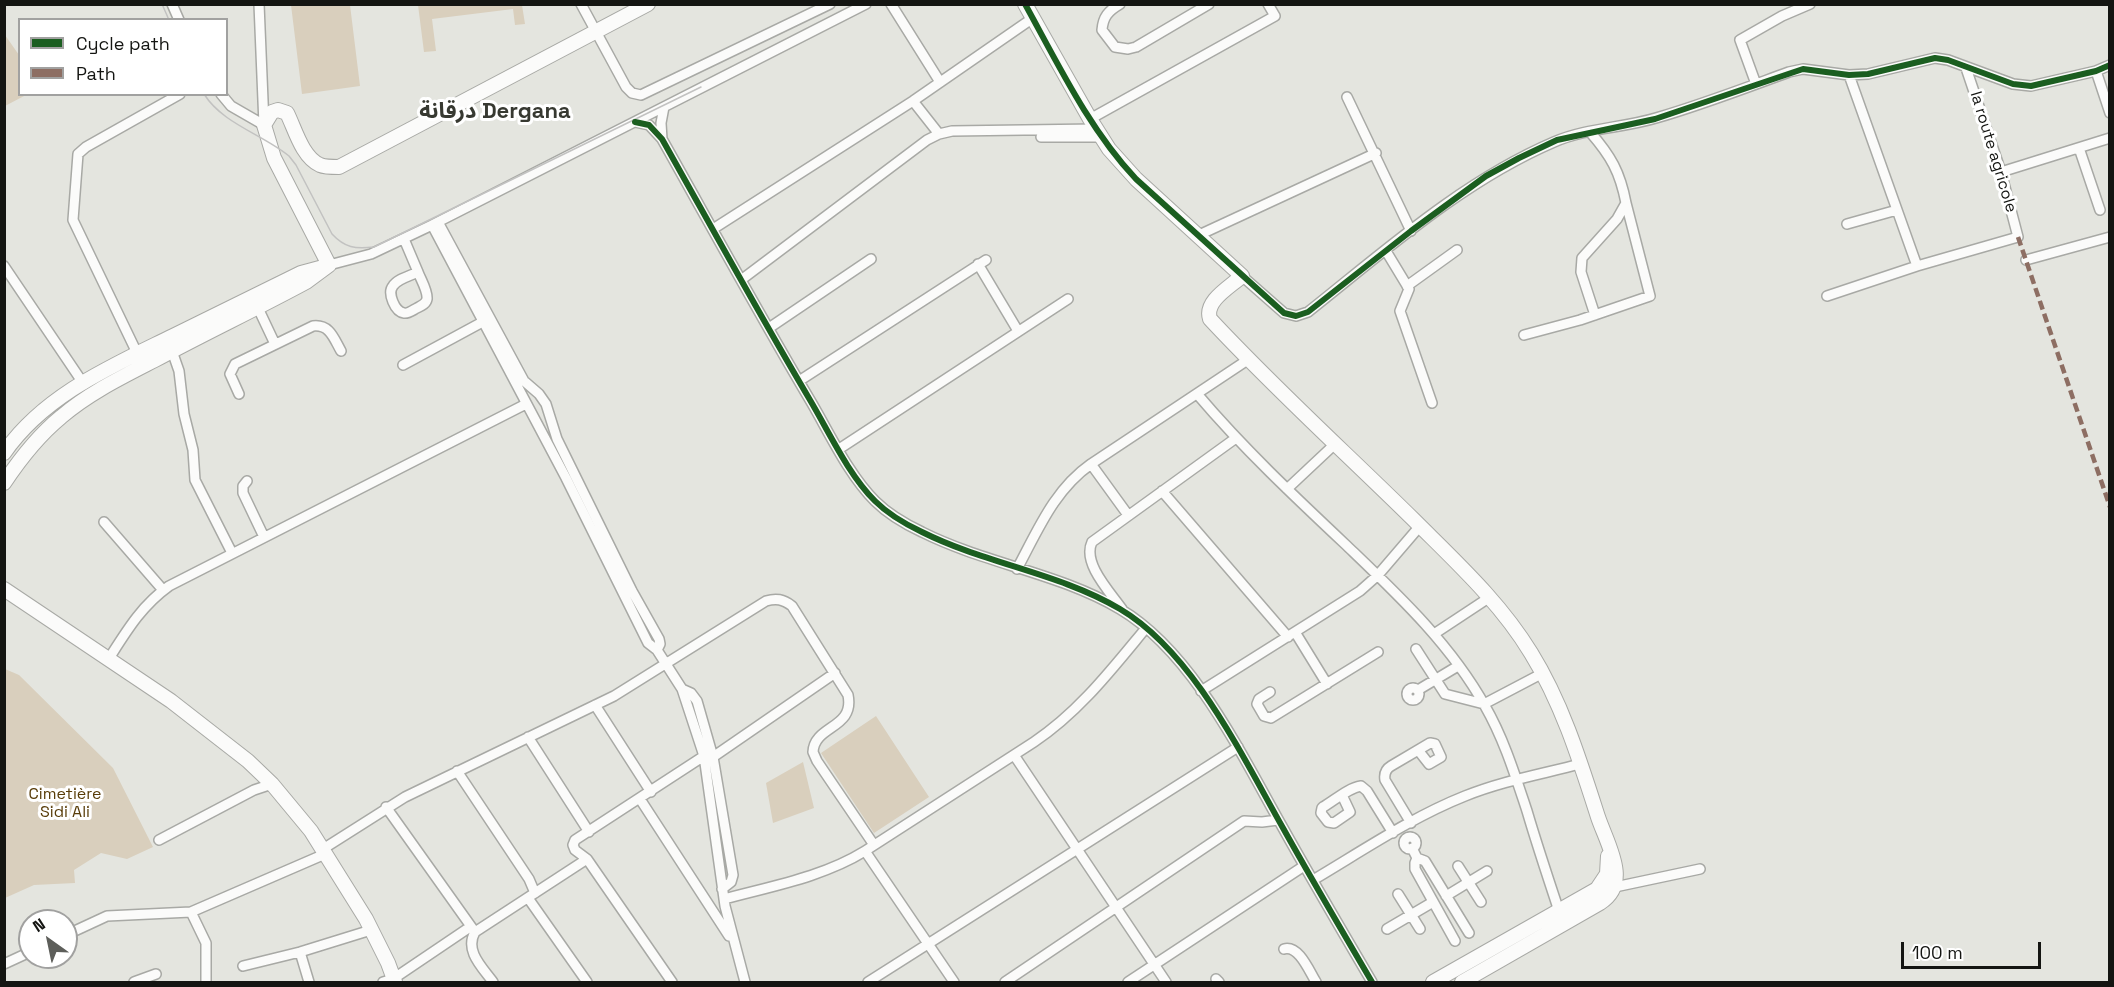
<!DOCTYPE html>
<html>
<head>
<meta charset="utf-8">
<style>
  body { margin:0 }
  #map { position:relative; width:2114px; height:987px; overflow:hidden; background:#e4e5df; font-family:"Space Grotesk",sans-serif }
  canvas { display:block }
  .frame { position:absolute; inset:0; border:6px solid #141512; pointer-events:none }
  .legend { position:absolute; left:18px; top:18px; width:210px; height:78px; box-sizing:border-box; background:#fff; border:2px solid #a1a1a0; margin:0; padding:8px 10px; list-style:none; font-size:18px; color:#141512 }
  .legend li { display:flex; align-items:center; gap:12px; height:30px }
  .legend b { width:30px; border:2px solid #a1a1a0 }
  .north { position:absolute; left:18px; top:909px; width:60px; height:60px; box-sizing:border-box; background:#fff; border:2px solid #a1a1a0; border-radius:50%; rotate:327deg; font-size:16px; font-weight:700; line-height:24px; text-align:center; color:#141512 }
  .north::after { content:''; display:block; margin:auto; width:21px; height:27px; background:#5d5e5a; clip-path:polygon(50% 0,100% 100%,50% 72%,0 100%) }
  .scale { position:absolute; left:1901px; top:942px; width:140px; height:27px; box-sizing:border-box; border:3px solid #141512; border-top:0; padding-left:8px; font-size:18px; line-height:21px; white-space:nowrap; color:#141512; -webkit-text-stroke:4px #fff; paint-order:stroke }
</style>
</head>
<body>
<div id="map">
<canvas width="2114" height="987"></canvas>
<div class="frame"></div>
<ul class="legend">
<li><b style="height:8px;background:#1b5e20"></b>Cycle path</li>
<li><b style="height:8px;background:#8d6e63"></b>Path</li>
</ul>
<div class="north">N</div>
<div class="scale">100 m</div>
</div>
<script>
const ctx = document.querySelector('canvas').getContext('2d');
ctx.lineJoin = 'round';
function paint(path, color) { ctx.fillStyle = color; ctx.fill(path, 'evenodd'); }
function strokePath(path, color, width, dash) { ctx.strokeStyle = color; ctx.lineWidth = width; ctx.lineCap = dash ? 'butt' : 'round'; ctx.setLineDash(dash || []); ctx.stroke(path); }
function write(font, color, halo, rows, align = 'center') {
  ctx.font = font + ' "Space Grotesk","Noto Sans Arabic",sans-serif'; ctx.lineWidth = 6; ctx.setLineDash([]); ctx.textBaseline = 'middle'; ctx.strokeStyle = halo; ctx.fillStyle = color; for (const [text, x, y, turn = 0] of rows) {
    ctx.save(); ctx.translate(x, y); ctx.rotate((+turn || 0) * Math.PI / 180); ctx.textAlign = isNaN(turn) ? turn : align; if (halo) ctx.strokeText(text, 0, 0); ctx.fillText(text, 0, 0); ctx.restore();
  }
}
paint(new Path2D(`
  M291,5H350L360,86L302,94Z
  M418,5H522L525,24L515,25L513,9L432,19L436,51L424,52Z
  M5,35L19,55L20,94L26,95L5,106Z
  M5,669L19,675L113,768L153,847L127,859L101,853L74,870L75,883L34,885L5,898Z
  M876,716L929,797L874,833L821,753Z
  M803,762L814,808L773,823L766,783Z`), '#d9cfbd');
const street = new Path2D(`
  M172,4L179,20
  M259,4L264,125
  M581,4L626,87L632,93L641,95L830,4
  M891,4L940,82
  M1120,4C1108,11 1103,17 1102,30L1115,47L1128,49L1136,47L1209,4
  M2096,71L2110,113
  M1849,75L1917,266
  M1756,84L1740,40L1782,16L1810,4
  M221,94L231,106L264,125
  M1347,97L1411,231
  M913,101L939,134
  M1090,119L1275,16L1268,4
  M635,122L649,125L662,139C711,226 759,314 810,400C829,432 848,474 875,501C889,515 905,524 922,532C986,564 1059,573 1120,609C1193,652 1242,756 1283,828C1312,880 1342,931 1372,982
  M1590,132C1611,156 1620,172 1626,203L1617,219L1582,258L1581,272L1595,315
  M1041,137H1101
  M662,139L661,123L664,107
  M2079,148L2100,210
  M2001,172L2110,138
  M438,222L524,381L539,394L546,404L557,439L632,591L659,639L660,644L657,650
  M1847,224L1897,210
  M432,225L566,478L648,643L657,650L682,689L704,756L725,906L745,982
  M713,229L913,101L1033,18
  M1199,235L1376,153
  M404,239L418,272
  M1386,251L1409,289L1400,311L1432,403
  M2026,260L2110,237
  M978,264L1018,331
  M329,265L371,254L432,225L866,4
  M4,266L83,383
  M418,272C421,280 428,291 427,299C426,304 421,306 417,308C413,310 408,314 404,313C395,312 387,293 393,286C397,279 410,276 418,272Z
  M1242,276L1284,313L1296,316L1308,312C1386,250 1463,181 1554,142C1586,128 1623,128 1656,118C1701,105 1745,88 1789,72L1803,69L1849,75L1868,74L1935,58L1948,60L2013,84L2031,86L2096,71L2110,65
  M741,280L927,140L939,134L952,131L1096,129
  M1407,286L1457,250
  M1827,296L1917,266L2018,237L2001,172L1966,68
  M258,308L275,344
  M769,328L871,259
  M1524,335L1580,320L1650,296L1626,203
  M172,351L179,371L184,414L193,450L195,480L232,553
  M137,353L73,220L78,154L86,147L180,94
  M403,365L488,319
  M799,381L986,260
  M239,394L230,374L235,364L313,326C330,324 334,339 341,351
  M1198,395C1243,448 1294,496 1345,544C1396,593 1450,643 1485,706C1504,739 1515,775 1527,811C1537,845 1548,878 1559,911
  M839,449L1068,299
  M1091,464L1128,515
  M247,481L243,486V493L264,537
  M1287,489L1336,443
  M1162,491L1288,637
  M104,522L163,590
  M1017,569C1038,530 1054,490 1091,464L1249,359
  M1122,609C1110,592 1082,563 1092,542L1236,438
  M1295,632L1327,684
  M1434,634L1490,597
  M1416,649L1445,694L1484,704L1543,673
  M108,660C126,632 141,606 169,586L526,404
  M1407 694a6 6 0 1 1 12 0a6 6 0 1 1-12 0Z
  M682,689L691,693L697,701L713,757L733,875L731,882L722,889
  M1418,690L1458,666
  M1201,691L1360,591L1378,575L1420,526
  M1270,692L1259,699L1257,704L1264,716L1271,718L1378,652
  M595,705L651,792
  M528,737L589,832
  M1014,755L1166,982
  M713,757L835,673
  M457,771L529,879L535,893
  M1342,795L1350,812L1334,823L1328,822L1321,813L1322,808L1323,807C1335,800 1348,788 1361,786L1367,791L1393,833
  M640,799L729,936
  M386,807L475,932
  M1411,823L1385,780C1384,774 1386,769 1391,766L1430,743L1435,744L1441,757L1429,764L1418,750
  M1404 843a6 6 0 1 1 12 0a6 6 0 1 1-12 0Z
  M159,840L254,790L272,784
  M1412,848L1417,858L1425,861L1469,933
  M323,849L405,797L614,696L766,601C776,598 783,599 792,606L848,695C855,729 814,725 813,752L817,761L874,845
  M865,851L954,982
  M1417,858L1415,863V869L1455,941
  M1458,866L1481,902
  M1313,880C1362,851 1412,817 1465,796C1502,781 1542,774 1580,764
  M1615,887L1700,869
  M1398,894L1420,929
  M1446,896L1487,871
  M528,898L587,982
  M724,899C772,886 823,877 865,851L1034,742C1079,712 1112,669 1146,628
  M191,912L206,943V982
  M1387,929L1433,902
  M66,935L107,916L191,912L325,854
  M1284,949C1299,945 1309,971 1316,982
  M300,952L309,982
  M4,964L30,952
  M243,966L300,952L371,930
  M1216,979L1219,982
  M134,982L156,974
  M383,982L393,979L470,927
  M493,982C483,968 464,951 475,932L587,859
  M672,982L587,859L575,850L573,845L575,840L704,756
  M868,982L1238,747
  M1005,982L1244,821L1262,822L1278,820
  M1128,982L1304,866`);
const secondary = new Path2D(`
  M1025,4L1090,119L1109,149L1136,179L1242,276C1230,287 1204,301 1210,319C1275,389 1346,453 1414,520C1456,562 1500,602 1531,653C1562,703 1580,761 1598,817C1607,844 1632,883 1600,903L1462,982
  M329,265L274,158L264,125L272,112L278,110L287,113C295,129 302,157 320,165C325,167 333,167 339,167L648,4
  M4,453C44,395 112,366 173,336C216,315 258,294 301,273L327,266
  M4,483C20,459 39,435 61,417C89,393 122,377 155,360C205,333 256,309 306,282L329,265
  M4,589L171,701L248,761L272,784L311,831L366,919L388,963L395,982
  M1433,982L1597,889L1607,874L1608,856`);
strokePath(street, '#a8a9a5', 12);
strokePath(secondary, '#a8a9a5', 16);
strokePath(street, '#fbfbfa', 9);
strokePath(secondary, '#fbfbfa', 14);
strokePath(new Path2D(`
  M162,4L169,20
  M204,94C223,124 262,134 289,156L296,165L332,234C345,248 355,249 374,247L701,87`), '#c2c2c1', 1.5);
strokePath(new Path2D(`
  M2018,237L2110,507`), '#8d6e63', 4.5, [9, 4.5]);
strokePath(new Path2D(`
  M1025,4C1058,64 1089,129 1136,179L1284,313L1296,316L1308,312L1411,231L1486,176L1519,158L1557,140L1655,119L1803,69L1849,75L1868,74L1935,58L1948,60L2013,84L2031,86L2096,71L2110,65
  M635,122L649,125L662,139C711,226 759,314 810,400C829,432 848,474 875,501C889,515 905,524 922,532C986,564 1059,573 1120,609C1193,652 1242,756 1283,828C1312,880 1342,931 1372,982`), '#1b5e20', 6);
write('16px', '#141512', '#fff', [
  ["la route agricole",1993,152,73]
]);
write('16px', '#583c08', '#fff', [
  ["Cimetière",65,795],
  ["Sidi Ali",65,813]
]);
write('bold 22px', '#373931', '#fff', [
  ["درقانة Dergana",495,112]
]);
</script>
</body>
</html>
